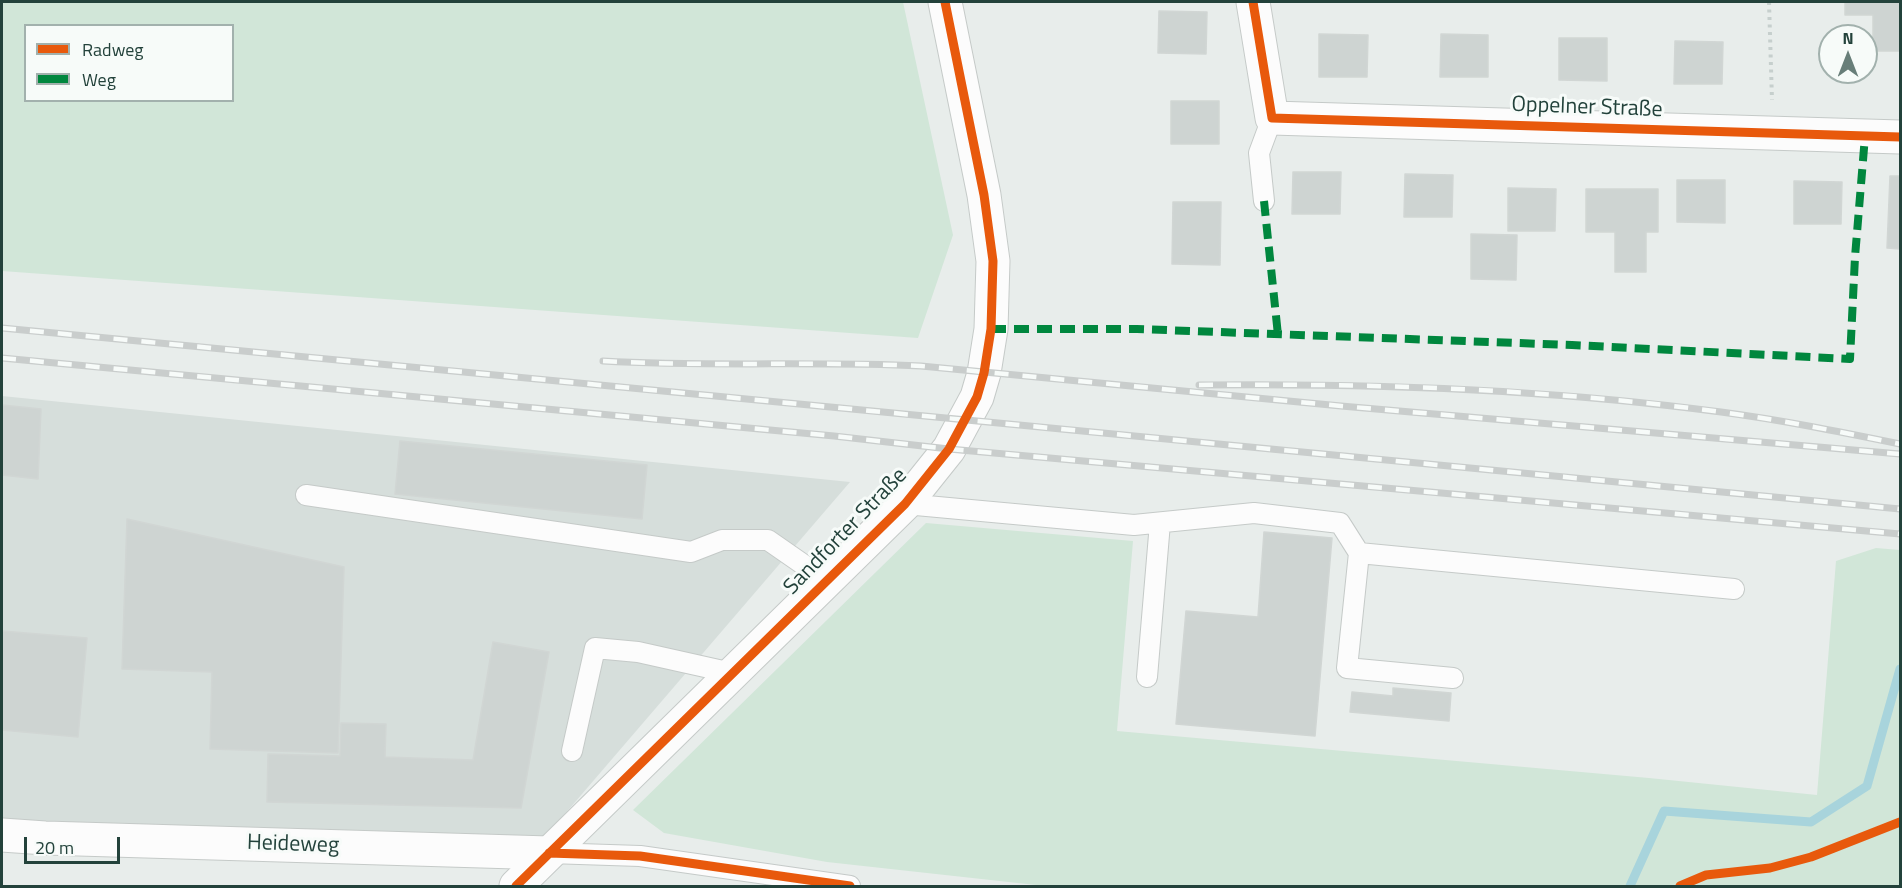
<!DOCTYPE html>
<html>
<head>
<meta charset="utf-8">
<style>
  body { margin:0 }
  #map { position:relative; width:1902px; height:888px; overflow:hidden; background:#e8edeb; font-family:"Titillium Web",sans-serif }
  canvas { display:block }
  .frame { position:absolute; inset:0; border:3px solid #23423b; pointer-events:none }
  .legend { position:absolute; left:24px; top:24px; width:210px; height:78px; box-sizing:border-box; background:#f7fbf9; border:2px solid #a2b1ad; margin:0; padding:8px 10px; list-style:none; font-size:18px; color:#23423b }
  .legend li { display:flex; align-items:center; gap:12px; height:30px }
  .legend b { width:30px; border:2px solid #a2b1ad }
  .north { position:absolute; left:1818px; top:24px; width:60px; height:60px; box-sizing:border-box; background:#f7fbf9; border:2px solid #a2b1ad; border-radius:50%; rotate:0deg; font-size:16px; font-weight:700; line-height:24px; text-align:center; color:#23423b }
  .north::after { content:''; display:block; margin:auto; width:21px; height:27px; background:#687e79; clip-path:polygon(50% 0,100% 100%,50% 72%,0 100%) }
  .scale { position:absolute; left:24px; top:837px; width:96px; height:27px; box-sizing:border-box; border:3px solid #23423b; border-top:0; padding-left:8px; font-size:18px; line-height:21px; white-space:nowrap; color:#23423b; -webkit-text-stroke:4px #f7fbf9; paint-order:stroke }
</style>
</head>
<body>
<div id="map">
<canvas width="1902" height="888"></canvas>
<div class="frame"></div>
<ul class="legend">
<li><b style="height:8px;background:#e8590c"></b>Radweg</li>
<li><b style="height:8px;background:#00873e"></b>Weg</li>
</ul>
<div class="north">N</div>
<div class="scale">20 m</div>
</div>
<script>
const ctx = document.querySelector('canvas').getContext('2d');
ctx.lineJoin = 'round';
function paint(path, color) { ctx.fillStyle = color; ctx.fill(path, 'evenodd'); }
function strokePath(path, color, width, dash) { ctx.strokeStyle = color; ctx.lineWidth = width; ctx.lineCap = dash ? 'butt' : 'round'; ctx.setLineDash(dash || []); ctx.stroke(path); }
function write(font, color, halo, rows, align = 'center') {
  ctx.font = font + ' "Titillium Web",sans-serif'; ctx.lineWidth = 6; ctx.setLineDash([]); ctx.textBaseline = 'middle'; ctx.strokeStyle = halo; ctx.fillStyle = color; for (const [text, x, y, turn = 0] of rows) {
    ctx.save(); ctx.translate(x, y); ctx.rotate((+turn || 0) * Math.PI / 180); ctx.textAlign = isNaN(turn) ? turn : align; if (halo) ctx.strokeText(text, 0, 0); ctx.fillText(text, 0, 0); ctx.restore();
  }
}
paint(new Path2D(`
  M2,396L850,482L521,865L2,851Z`), '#d6dedb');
paint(new Path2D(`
  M2,2H903L953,235L918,338L2,271ZM26,26H232V100H26Z
  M926,523L1133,541L1117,731L1649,778L1817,795L1836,561L1876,548L1900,550V886H1045L827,862L664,833L633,810Z`), '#d1e6d8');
strokePath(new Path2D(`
  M1630,886L1664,811L1811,822L1867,786L1900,669`), '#a8d4dc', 9);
const building = new Path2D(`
  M1845,2H1900V51H1873V15H1845Z
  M1159,11L1207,12L1206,54L1158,53Z
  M1319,34L1368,35L1367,77H1319Z
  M1441,34L1488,35V77H1440Z
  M1559,38H1607V81L1559,80Z
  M1675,41L1723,42L1722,84H1674Z
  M1171,101H1219V144H1171Z
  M1293,172H1341L1340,214H1292Z
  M1405,174L1453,175L1452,217H1404Z
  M1890,176H1900V249L1887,248Z
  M1677,180H1725V223L1677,222Z
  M1794,181L1842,182L1841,224H1794Z
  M1508,188L1556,189L1555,231H1508Z
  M1586,189H1658V232H1646V272H1615V232H1586Z
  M1173,202H1221L1220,265L1172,264Z
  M1471,234L1517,235L1516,280L1471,279Z
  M2,405L41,409L38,479L2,475Z
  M400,441L647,465L642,519L395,494Z
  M127,519L344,567L338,753L210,749L212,672L122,669Z
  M1264,532L1332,538L1315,736L1176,724L1186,611L1258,617Z
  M2,631L87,638L78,737L2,730Z
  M493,642L549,652L521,808L267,802L268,754L340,756L341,723L386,724L385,757L473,760Z
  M1393,688L1451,693L1449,721L1350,712L1352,692L1393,696Z`);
paint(building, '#ced4d2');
strokePath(building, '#d1d6d4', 1.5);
const service = new Path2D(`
  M1264,201L1259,153L1272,118
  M306,495L691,552L722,540H768L827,581
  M905,504L1134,525L1254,513L1340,523L1359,553L1347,668L1453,678
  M1359,553L1734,589
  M1147,677L1160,523
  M572,751L595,648L638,652L732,673
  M549,853L640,856L850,886`);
const minor = new Path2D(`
  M1253,2L1272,118L1900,137
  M2,835L45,838L549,853`);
const tertiary = new Path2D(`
  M516,886L905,504L949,449L977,397L984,373L991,329L993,261L984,195L945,2`);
strokePath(service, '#c5cac8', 22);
strokePath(minor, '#c5cac8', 35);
strokePath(tertiary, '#c5cac8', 35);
strokePath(new Path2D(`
  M1769,2L1772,100`), '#c6cfcd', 4, [3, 4.5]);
strokePath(service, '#fcfcfc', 20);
strokePath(minor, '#fcfcfc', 33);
strokePath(tertiary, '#fcfcfc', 33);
const rail = new Path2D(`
  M2,328L1900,509
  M2,358L834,436L949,449L1900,534
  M603,361C709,367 815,361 921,366L1341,406L1900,454
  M1199,385C1373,383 1549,389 1721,412C1782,420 1841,432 1900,444`);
strokePath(rail, '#c9cdcc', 7);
strokePath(rail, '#f7fbf9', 4.5, [14]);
strokePath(new Path2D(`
  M1264,201L1278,335
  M991,329H1137L1572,345L1850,359L1855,257L1865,136`), '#00873e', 8, [15, 8]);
strokePath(new Path2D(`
  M1253,2L1272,118L1900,137
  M549,853L640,856L850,886
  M516,886L905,504L949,449L977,397L984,373L991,329L993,261L984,195L945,2
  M1680,886L1706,875L1770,868L1811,857L1900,822`), '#e8590c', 9);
write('22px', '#23423b', '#f7fbf9', [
  ["Oppelner Straße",1587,108,2],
  ["Sandforter Straße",846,532,-46],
  ["Heideweg",293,845,2]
]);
</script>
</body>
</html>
